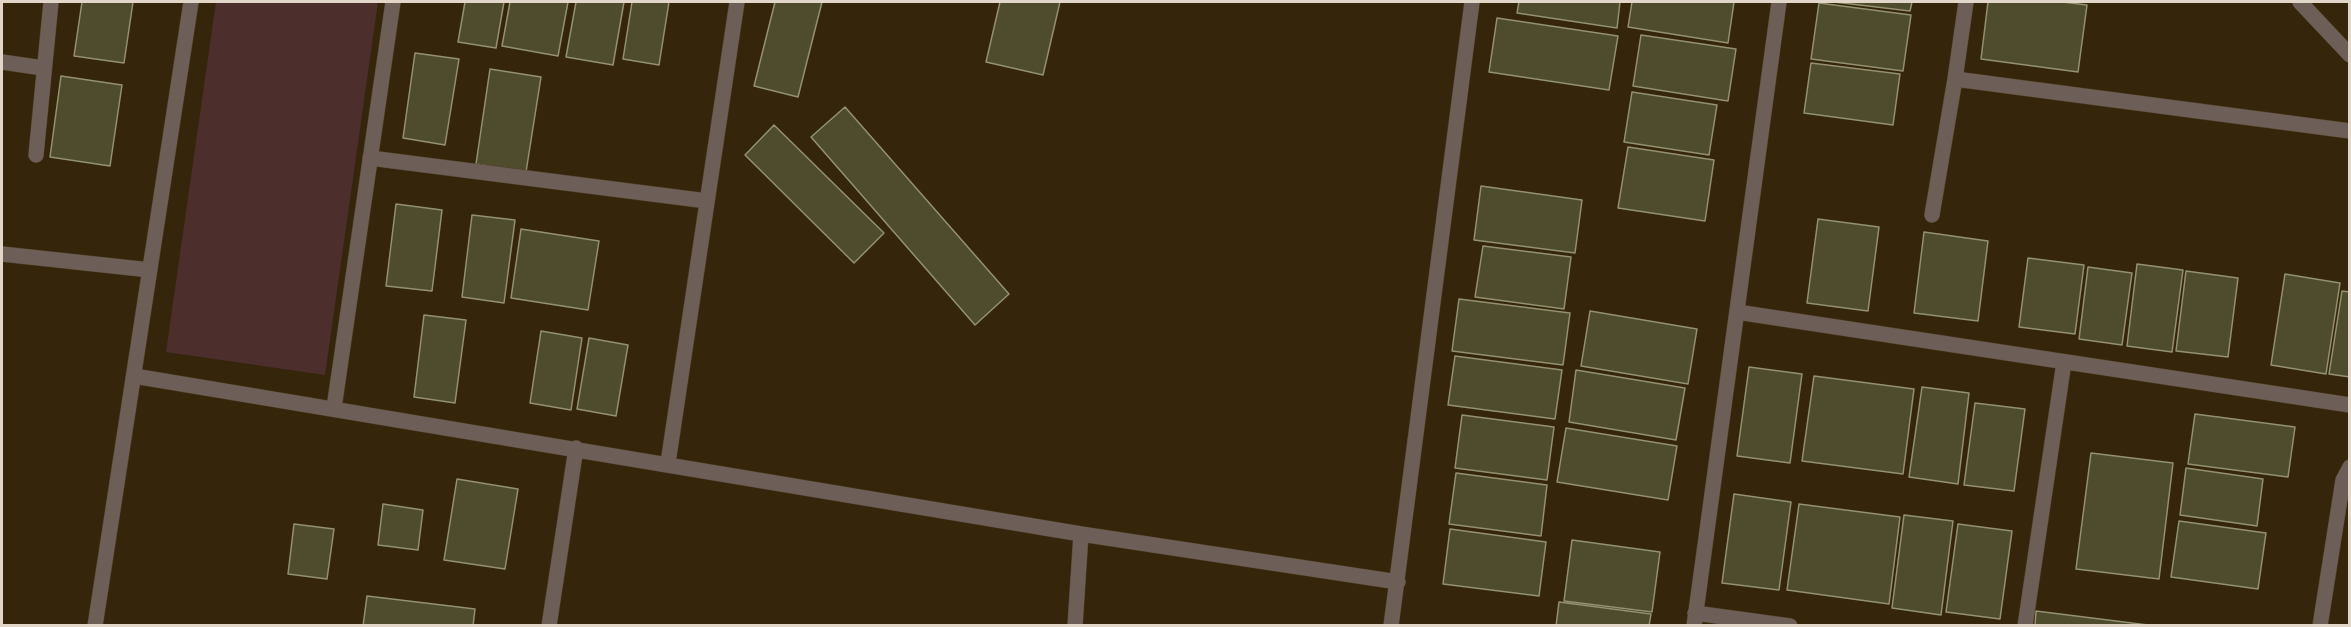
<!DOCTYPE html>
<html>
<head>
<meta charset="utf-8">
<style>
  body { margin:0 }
  #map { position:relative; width:2351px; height:627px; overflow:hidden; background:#35250a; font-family:"Crimson Pro",serif }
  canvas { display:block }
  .frame { position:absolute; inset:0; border:3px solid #e1d6c7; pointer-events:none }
</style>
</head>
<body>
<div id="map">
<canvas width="2351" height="627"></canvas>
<div class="frame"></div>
</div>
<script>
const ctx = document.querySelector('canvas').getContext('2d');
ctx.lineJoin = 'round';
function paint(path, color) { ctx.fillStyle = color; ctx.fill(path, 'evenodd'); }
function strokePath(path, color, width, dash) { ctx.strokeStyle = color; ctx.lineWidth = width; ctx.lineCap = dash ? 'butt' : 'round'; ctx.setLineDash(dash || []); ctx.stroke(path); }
paint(new Path2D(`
  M216,2H378L325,375L166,352Z`), '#4c2f2d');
const building = new Path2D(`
  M82,2H133L124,63L74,56Z
  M465,2H504L496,48L458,42Z
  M510,2H568L558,56L502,46Z
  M576,2H624L613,65L566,57Z
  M632,2H669L659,65L623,59Z
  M775,2H822L798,97L754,86Z
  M1000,2H1060L1043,75L986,62Z
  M1519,2H1620L1617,28L1517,13Z
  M1632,2H1734L1728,43L1628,27Z
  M1834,2H1912L1910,11Z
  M1988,2H2063L2087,5L2078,72L1981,59Z
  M1819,3L1911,15L1903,71L1811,59Z
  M1497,18L1618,36L1609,90L1489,72Z
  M1641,35L1736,49L1728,101L1633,86Z
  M415,53L459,59L445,145L403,138Z
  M1811,63L1900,74L1893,125L1804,113Z
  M490,69L541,77L526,172L476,164Z
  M61,76L122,85L110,166L50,157Z
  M1632,92L1717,105L1709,155L1624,142Z
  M845,107L1009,294L975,325L811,137Z
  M774,125L884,233L854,263L745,155Z
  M1628,147L1714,160L1705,221L1618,208Z
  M1481,186L1582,200L1575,253L1474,240Z
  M396,204L442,210L432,291L386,286Z
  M472,215L515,220L504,303L462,297Z
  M1818,219L1879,227L1868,311L1807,303Z
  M521,229L599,241L588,310L511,298Z
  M1924,232L1988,241L1978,321L1914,313Z
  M1483,246L1571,257L1564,309L1475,297Z
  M2028,258L2084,265L2075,334L2019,327Z
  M2137,264L2183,270L2172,352L2127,346Z
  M2088,267L2132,273L2122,345L2079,339Z
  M2186,271L2238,278L2228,357L2176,351Z
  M2285,274L2340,283L2326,374L2271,365Z
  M2342,291L2350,292V377L2329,374Z
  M1459,299L1570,313L1563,365L1452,351Z
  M1590,311L1697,329L1688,384L1581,366Z
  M424,315L466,320L455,403L414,397Z
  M541,331L582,338L571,410L530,403Z
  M589,338L628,345L616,416L577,409Z
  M1455,356L1562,370L1555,419L1448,405Z
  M1749,367L1802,374L1790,463L1737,456Z
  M1576,370L1685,388L1676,440L1569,422Z
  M1814,376L1914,389L1903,474L1802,461Z
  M1922,387L1969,393L1958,484L1909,477Z
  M1975,403L2025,409L2014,491L1964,485Z
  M2195,414L2295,427L2288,477L2188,464Z
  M1462,415L1554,427L1547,480L1455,468Z
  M1566,428L1677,446L1668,500L1557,482Z
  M2091,453L2173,463L2159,579L2076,569Z
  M2186,468L2263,479L2257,526L2180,515Z
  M1456,473L1547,485L1541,536L1449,524Z
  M457,479L518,489L505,569L444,560Z
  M1734,494L1791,502L1779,590L1722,583Z
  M383,504L423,510L418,550L378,545Z
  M1799,504L1900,517L1889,604L1787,590Z
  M1904,515L1953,521L1941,615L1892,608Z
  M2179,521L2266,533L2258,589L2171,577Z
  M294,524L334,529L327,579L288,574Z
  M1958,524L2012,531L2000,619L1946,612Z
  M1450,529L1546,542L1539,596L1443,584Z
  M1572,540L1660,552L1652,612L1564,601Z
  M367,596L475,609L473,626H363Z
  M1559,602L1651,614L1649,626H1556Z
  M2036,611L2148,625L2035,626Z`);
paint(building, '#4e4c2d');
strokePath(building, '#93916f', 1.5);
const minor = new Path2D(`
  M1966,2L1955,79L2350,131
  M2300,2L2350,55
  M2,62L43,68
  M36,155L51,2
  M370,158L707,201
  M1932,215L1955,79
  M2,254L150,270
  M1737,312L2350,405
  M134,376L1081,534L1398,582
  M334,408L393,2
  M668,463L737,2
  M1695,613L1790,626
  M95,626L191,2
  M549,626L576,448
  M1075,626L1081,534
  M1391,626L1472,2
  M1694,626L1779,2
  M2025,626L2064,362
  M2320,626L2343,480L2350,467`);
strokePath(minor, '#514128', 16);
strokePath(minor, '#6d5f57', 15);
</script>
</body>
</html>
